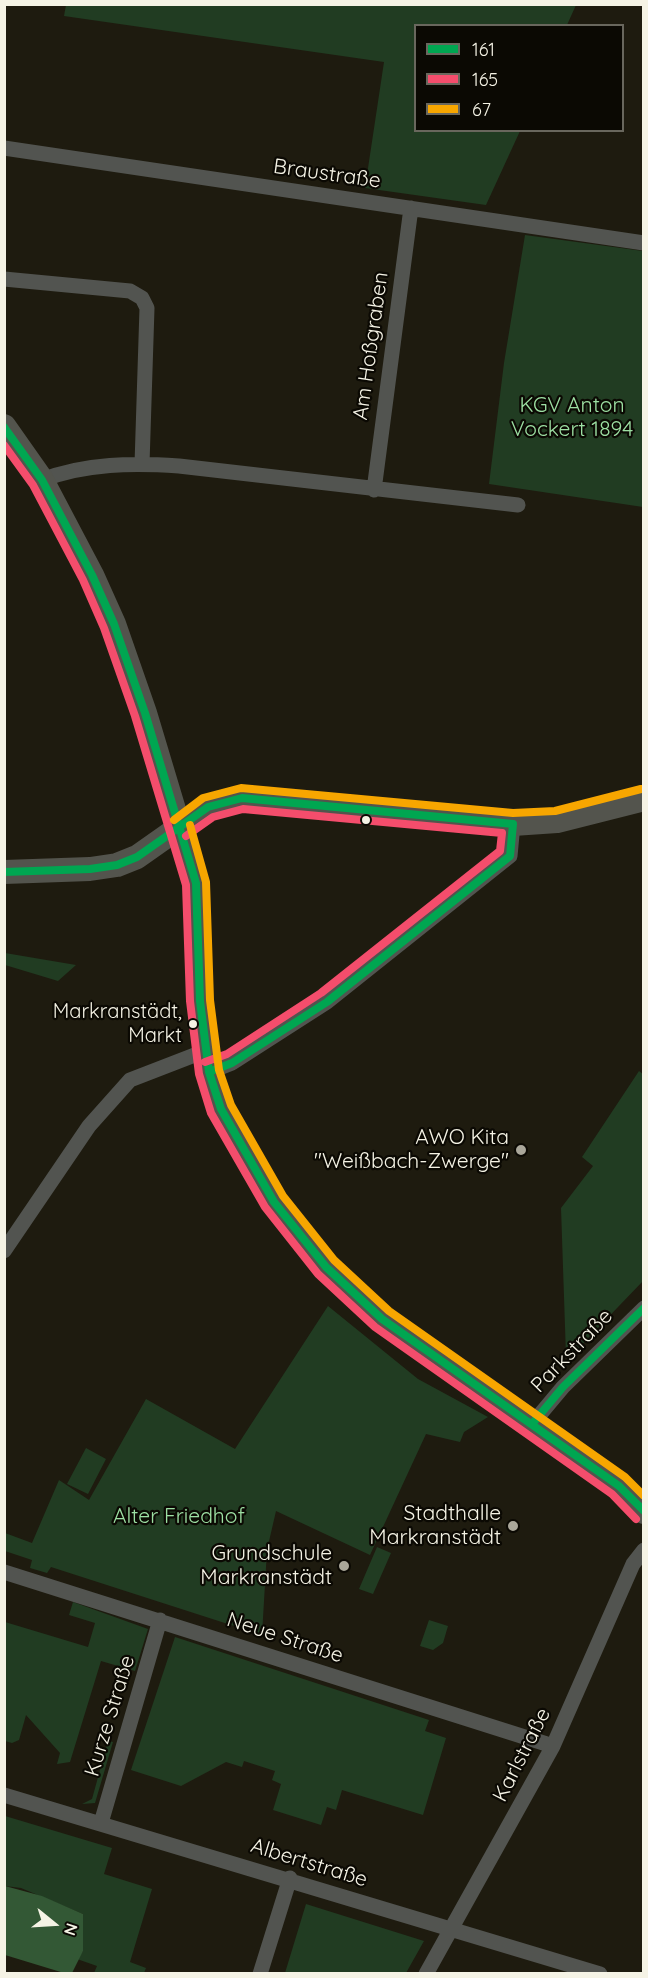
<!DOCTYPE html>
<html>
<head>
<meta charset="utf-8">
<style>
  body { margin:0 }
  #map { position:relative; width:648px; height:1978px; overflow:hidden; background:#1e1b0f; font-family:Quicksand,sans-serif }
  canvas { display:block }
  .frame { position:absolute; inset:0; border:6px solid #f5f3e5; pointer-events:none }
  .legend { position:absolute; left:414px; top:24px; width:210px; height:108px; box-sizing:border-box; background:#0b0903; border:2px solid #69675d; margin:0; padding:8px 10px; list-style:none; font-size:18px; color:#f5f3e5 }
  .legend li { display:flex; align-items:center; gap:12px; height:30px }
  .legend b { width:30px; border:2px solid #69675d }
  .north { position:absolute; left:24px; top:1894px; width:60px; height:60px; -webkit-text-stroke:4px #0b0903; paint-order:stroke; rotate:108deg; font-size:16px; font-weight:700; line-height:24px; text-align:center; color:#f5f3e5 }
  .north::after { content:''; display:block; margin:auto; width:21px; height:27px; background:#f5f3e5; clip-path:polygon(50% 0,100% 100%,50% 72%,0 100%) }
</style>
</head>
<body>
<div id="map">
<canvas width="648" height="1978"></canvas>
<div class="frame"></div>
<ul class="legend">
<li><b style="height:8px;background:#00a651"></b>161</li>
<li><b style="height:8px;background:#f44d6c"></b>165</li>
<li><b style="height:8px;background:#f7a600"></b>67</li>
</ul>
<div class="north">N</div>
</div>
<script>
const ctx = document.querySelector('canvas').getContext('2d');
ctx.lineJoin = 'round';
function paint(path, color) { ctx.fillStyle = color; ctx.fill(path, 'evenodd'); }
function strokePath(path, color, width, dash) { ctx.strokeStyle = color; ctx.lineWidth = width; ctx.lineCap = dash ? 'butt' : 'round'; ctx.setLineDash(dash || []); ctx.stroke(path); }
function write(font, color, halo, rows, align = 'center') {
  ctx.font = font + ' Quicksand,sans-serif'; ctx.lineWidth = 4.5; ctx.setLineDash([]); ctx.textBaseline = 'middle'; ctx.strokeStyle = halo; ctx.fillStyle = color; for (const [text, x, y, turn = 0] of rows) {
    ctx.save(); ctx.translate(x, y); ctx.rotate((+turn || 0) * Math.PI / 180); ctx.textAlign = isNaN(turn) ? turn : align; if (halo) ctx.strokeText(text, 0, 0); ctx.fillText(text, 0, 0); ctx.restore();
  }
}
paint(new Path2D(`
  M66,5V4L576,5L567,25L416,26V130L520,131L486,205L365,188L384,62L64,16Z
  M525,235L643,251V507L489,484L504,363Z
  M5,953L76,965L58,981L5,965Z
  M639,1071L644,1075L643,1281L570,1357L566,1356L561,1208L593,1166L582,1157Z
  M328,1306L418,1379L488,1417L464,1432L460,1442L426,1434L370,1555L276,1511L267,1550L262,1635L51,1567L47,1573L30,1568L32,1560L5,1551V1533L32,1543L59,1480L89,1500L146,1399L235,1449Z
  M86,1448L106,1459L88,1494L67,1484Z
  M377,1547L391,1553L373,1594L359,1589Z
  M73,1602L148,1629L135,1671L101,1661L70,1762L57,1764L60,1753L26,1715L19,1740L12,1743L5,1741V1622L88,1647L95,1623L69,1615Z
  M429,1620L448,1626L443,1643L433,1650L420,1646Z
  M175,1637L429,1720L425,1731L446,1738L423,1815L342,1790L336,1810L327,1807L321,1825L273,1810L281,1784L272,1780L275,1771L244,1761L242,1767L226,1762L181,1786L131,1770Z
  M108,1741L113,1742L95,1803L82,1804L92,1799Z
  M5,1816L112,1848L104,1874L152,1889L130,1962L146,1968L144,1973H94L97,1966L77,1959L83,1951V1914L21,1888L5,1886Z
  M306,1904L424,1941L406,1973H285Z`), '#213c22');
paint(new Path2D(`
  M5,1886L42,1896L83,1914V1951L72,1973H64L5,1955Z`), '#335835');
strokePath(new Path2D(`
  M4,148L644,243
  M4,279L130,291L142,298L147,308L142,464
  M42,480C86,463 133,463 179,466L518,505
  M374,490L411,208
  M209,1072L232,1063L327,1002L510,856L513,824
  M4,1251L89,1126L130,1080L205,1051
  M532,1424L563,1387L644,1308
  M4,1572L553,1746
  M4,1795L600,1974
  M101,1823L160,1620
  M260,1974L290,1878
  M426,1974L553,1746L633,1564L644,1550`), '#525450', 15);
strokePath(new Path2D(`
  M4,426L42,480L92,575L114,624L145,713L196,883L200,1001L209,1072L221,1109L274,1202L291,1226L326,1267L382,1319L619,1486L644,1512
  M4,872L90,869L117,865L137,857L208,807L242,798L513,824L557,821L644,799`), '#53544d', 24);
strokePath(new Path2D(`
  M4,427L42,480L92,575L114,624L145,713L196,883L200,1001L209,1072L221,1109L274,1202L326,1267L382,1319L619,1486L644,1511
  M4,872L90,869L117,865L137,857L208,807L242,798L513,824
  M209,1072L232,1063L327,1002L510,856L513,824
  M532,1424L563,1387L644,1308`), '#00a651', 8);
strokePath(new Path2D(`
  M4,445L33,485L83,580L104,628L135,716L186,885L190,1001L199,1074L211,1113L265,1207L318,1274L375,1327L612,1494L636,1519
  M186,836L213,817L243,809L502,833L500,851L321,993L227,1054L205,1062`), '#f44d6c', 8);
strokePath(new Path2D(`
  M174,820L203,798L241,788L513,813L555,811L641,789
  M190,825L206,882L210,1000L219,1070L231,1105L283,1196L334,1260L389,1311L625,1477L644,1496`), '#f7a600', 8);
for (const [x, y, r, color] of [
  [366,820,5,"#f5f3e5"],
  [193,1024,5,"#f5f3e5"],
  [521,1150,6,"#aaa79a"],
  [513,1526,6,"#aaa79a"],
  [344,1566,6,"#aaa79a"]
]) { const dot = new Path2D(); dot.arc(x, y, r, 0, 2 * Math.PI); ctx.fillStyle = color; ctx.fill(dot); strokePath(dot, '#0b0903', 2); }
write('20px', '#f5f3e5', '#0b0903', [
  ["Markranstädt,",182,1012],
  ["Markt",182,1036]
], 'right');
write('21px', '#f5f3e5', '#0b0903', [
  ["Braustraße",327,174,8],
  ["Am Hoßgraben",371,346,-82],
  ["Parkstraße",572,1351,-46],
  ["Neue Straße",285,1638,18],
  ["Kurze Straße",110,1716,-73],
  ["Karlstraße",522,1755,-63],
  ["Albertstraße",309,1863,17]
]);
write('21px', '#9de0a3', '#0b0903', [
  ["KGV Anton",572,406],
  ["Vockert 1894",572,430],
  ["Alter Friedhof",179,1517]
]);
write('21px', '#f5f3e5', '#0b0903', [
  ["AWO Kita",509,1138],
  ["\"Weißbach-Zwerge\"",509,1162],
  ["Stadthalle",501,1514],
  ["Markranstädt",501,1538],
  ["Grundschule",332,1554],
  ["Markranstädt",332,1578]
], 'right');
</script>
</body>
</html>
